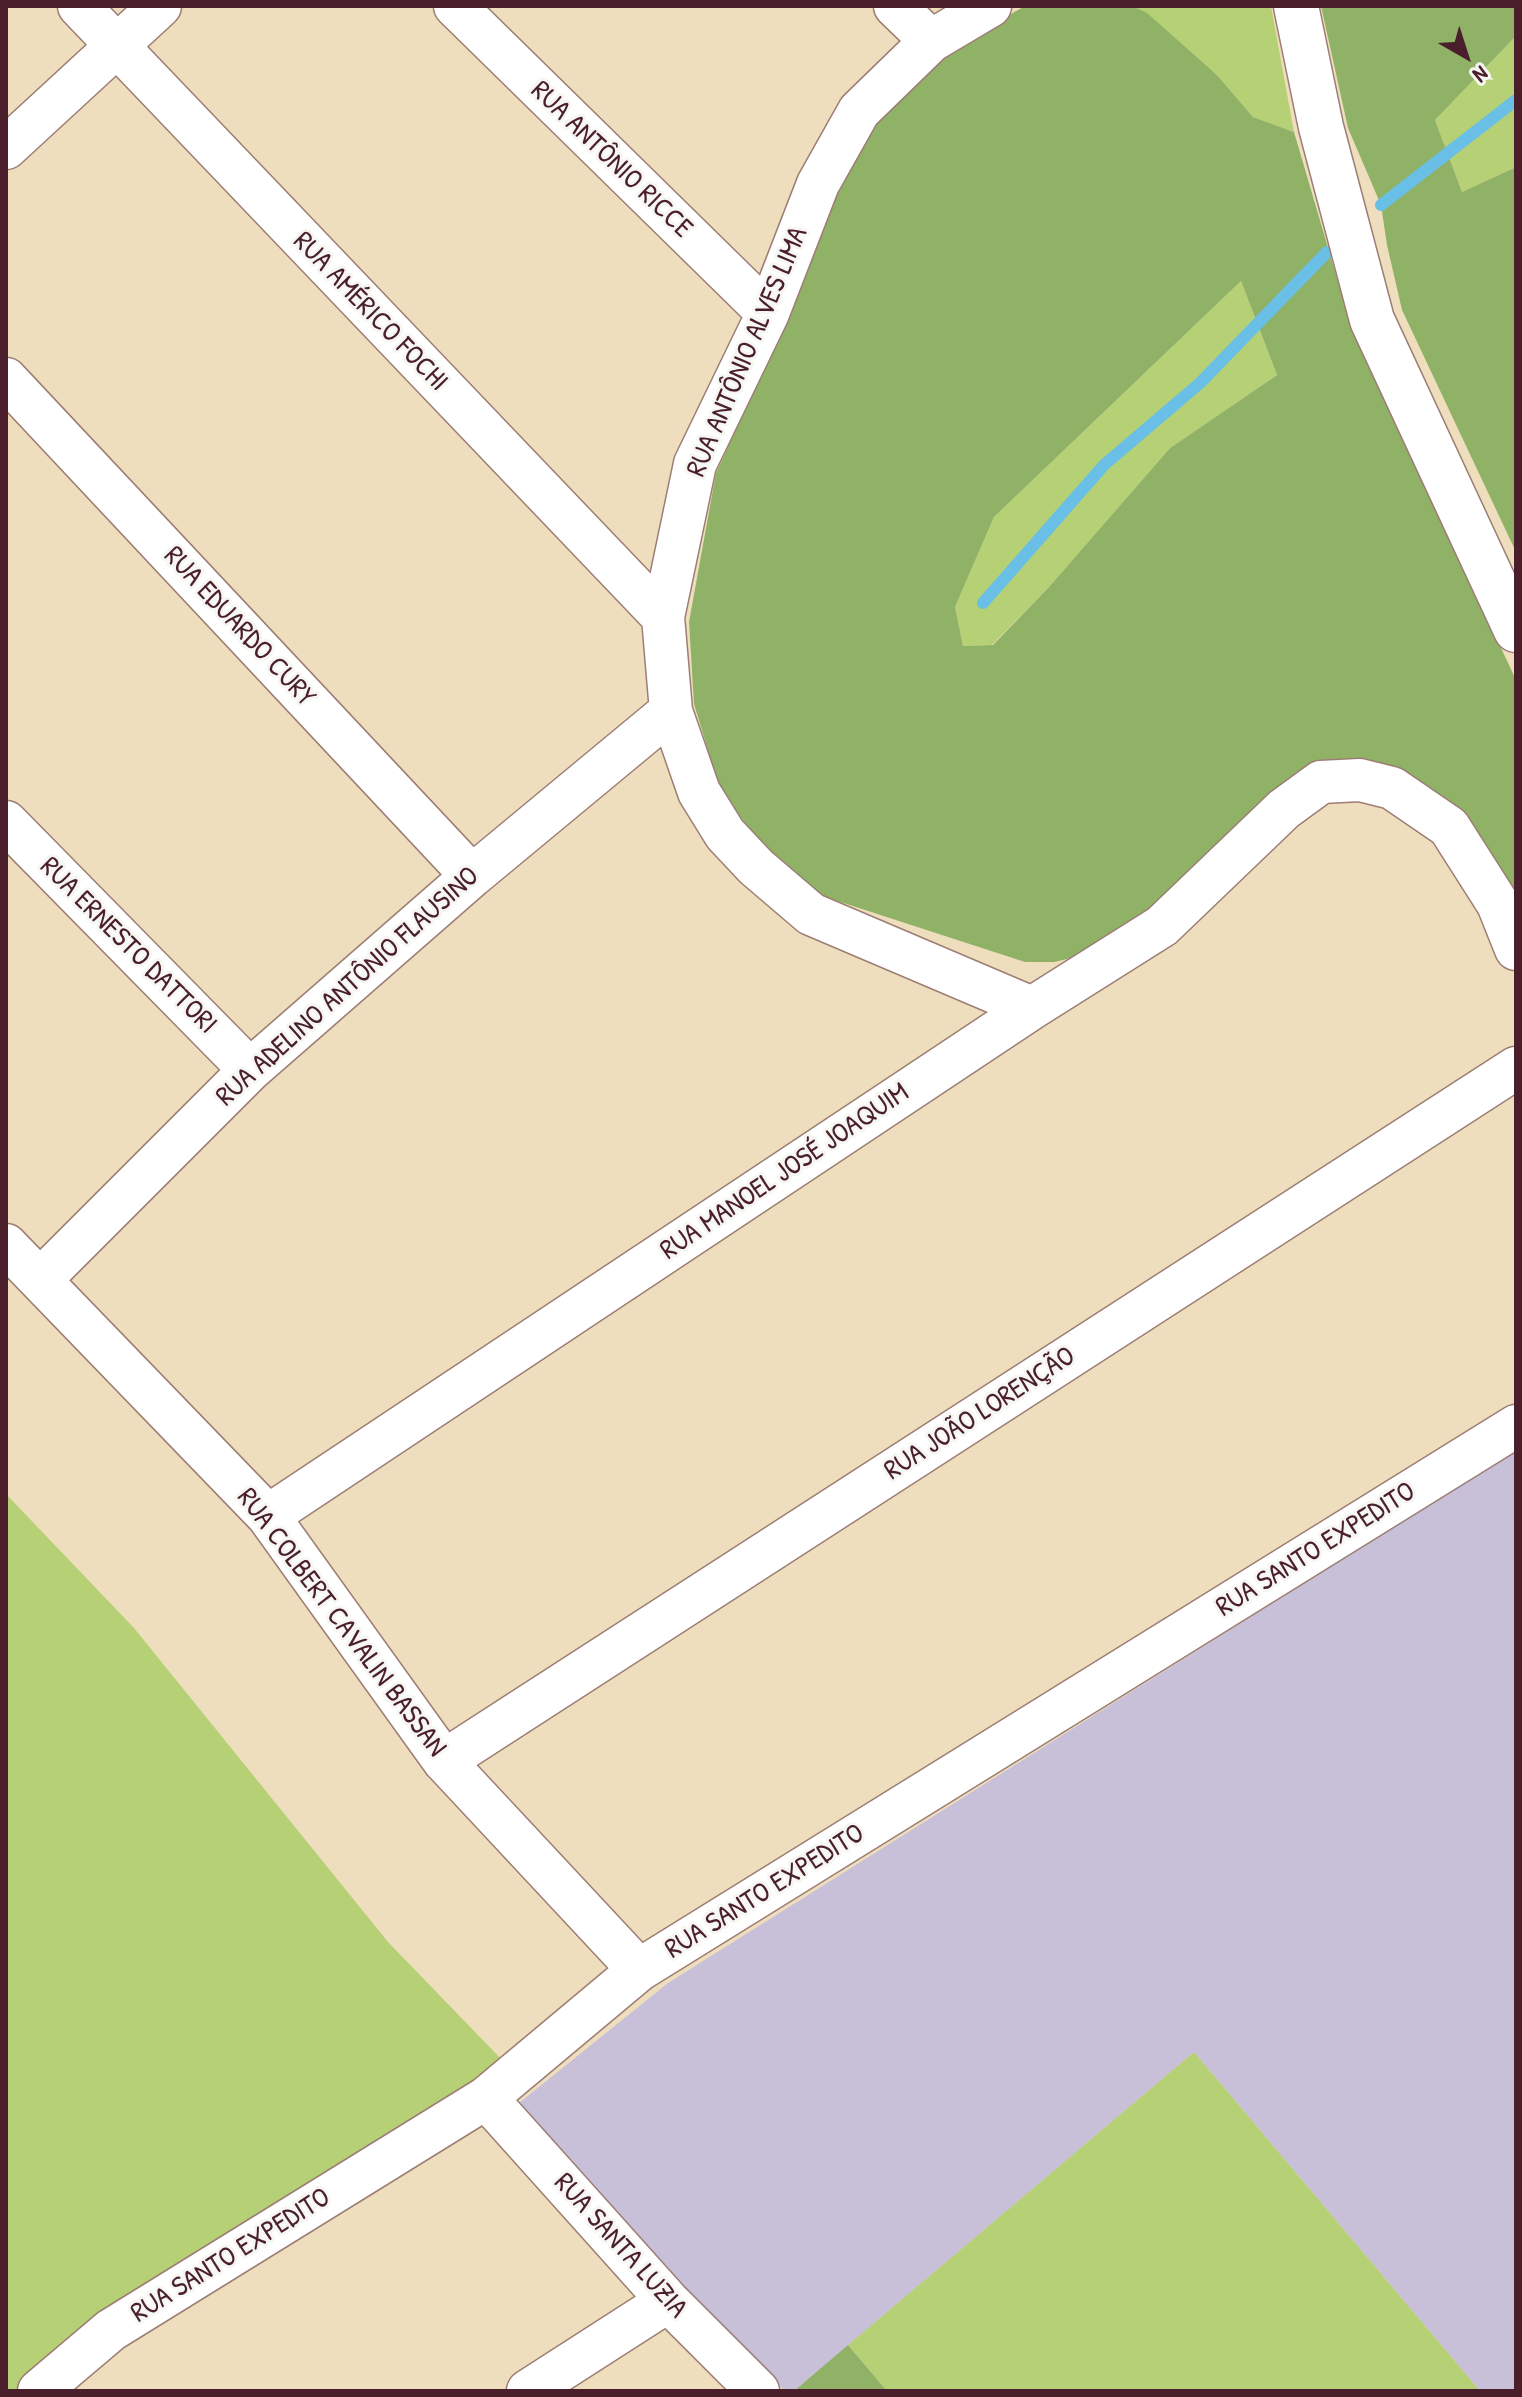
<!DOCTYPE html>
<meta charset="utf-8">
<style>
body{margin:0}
#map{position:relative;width:1522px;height:2397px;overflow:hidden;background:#efdebd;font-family:"Patrick Hand",sans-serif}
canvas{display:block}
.frame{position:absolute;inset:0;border:8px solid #4a1f2b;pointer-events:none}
.north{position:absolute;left:1426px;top:16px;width:80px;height:80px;-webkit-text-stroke:6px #f6f6f2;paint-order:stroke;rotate:141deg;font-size:22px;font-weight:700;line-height:32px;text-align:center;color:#4a1f2b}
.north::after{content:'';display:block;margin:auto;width:28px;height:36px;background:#4a1f2b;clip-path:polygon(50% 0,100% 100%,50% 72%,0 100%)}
</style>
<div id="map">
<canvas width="1522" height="2397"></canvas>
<div class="frame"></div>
<div class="north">N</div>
</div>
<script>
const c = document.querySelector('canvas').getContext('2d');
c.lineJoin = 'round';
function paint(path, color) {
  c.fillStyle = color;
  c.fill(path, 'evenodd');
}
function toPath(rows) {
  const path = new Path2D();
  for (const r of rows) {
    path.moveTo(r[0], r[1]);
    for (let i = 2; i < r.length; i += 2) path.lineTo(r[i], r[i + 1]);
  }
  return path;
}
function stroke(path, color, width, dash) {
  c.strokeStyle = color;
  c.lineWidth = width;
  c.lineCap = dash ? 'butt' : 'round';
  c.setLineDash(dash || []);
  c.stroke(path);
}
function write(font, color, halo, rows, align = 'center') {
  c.font = font + ' "Patrick Hand",sans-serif';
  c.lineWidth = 6;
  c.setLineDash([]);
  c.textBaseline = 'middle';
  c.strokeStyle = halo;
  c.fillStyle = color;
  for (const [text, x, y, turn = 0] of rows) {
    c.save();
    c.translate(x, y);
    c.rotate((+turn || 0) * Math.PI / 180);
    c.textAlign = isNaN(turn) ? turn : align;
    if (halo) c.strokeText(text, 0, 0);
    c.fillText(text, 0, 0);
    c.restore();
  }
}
paint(toPath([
 [1516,1450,1516,2391,1480,2391,1194,2052,794,2391,785,2391,523,2125,519,2103,668,1983]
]), '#c8c0d8');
paint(toPath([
 [1132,6,1271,6,1294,132,1253,117,1217,75,1147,14],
 [1516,36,1516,167,1462,192,1435,120],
 [1241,281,1277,375,1170,448,1049,587,992,645,963,646,955,607,994,517],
 [6,1494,134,1628,388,1942,505,2063,20,2391,6,2391],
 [1194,2052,1480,2391,887,2391,848,2345]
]), '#b6d076');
paint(toPath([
 [1025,6,1132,6,1147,13,1217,75,1253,117,1294,132,1351,326,1516,680,1516,895,1458,818,1352,765,1151,911,1085,955,1054,962,1025,962,822,896,768,856,719,786,694,704,689,622,716,473,786,320,834,191,872,127,944,52],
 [1241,281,1277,375,1170,448,1049,587,993,645,963,646,955,607,994,517],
 [1321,6,1516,6,1516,36,1435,120,1462,192,1516,167,1516,552,1402,310,1387,245,1381,205,1348,128],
 [848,2345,887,2391,794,2391]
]), '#90b267');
stroke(toPath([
 [1381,205,1516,100],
 [983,603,1104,465,1200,383,1327,252]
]), '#69bfe6', 12);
const minor = toPath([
 [79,6,663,617],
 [455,6,768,313],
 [895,6,931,41],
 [990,6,931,41,859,111,818,184,768,313,695,464,663,617,671,711,699,792,725,834,756,867,811,914,1032,1008],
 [6,148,160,6],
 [6,379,472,876],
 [6,822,250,1070],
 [6,1245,268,1516,444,1761,639,1970],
 [40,1280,250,1070,472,876,671,711],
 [268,1516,1032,1008,1162,926,1284,809,1321,782,1360,780,1392,788,1449,827,1498,904,1516,949],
 [444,1761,1516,1068],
 [486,2098,668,2301,758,2391],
 [39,2391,111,2330,486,2098,639,1970,1516,1426],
 [528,2391,668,2301]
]);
const major = toPath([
 [1296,6,1321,127,1372,320,1516,630]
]);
stroke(minor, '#9c7e74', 45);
stroke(major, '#9c7e74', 47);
stroke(minor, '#fff', 42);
stroke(major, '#fff', 44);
write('28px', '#4a1f2b', '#f6f6f2', [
 ["RUA ANTÔNIO RICCE",611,160,44],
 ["RUA AMÉRICO FOCHI",370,312,46],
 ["RUA ANTÔNIO ALVES LIMA",748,352,-67],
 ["RUA EDUARDO CURY",239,627,47],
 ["RUA ERNESTO DATTORI",128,946,45],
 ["RUA ADELINO ANTÔNIO FLAUSINO",348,987,-42],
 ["RUA MANOEL JOSÉ JOAQUIM",785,1172,-34],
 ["RUA JOÃO LORENÇÃO",980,1414,-33],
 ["RUA SANTO EXPEDITO",1316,1550,-32],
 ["RUA COLBERT CAVALIN BASSAN",341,1623,53],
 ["RUA SANTO EXPEDITO",765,1892,-32],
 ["RUA SANTA LUZIA",620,2246,48],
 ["RUA SANTO EXPEDITO",231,2256,-32]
]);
</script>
